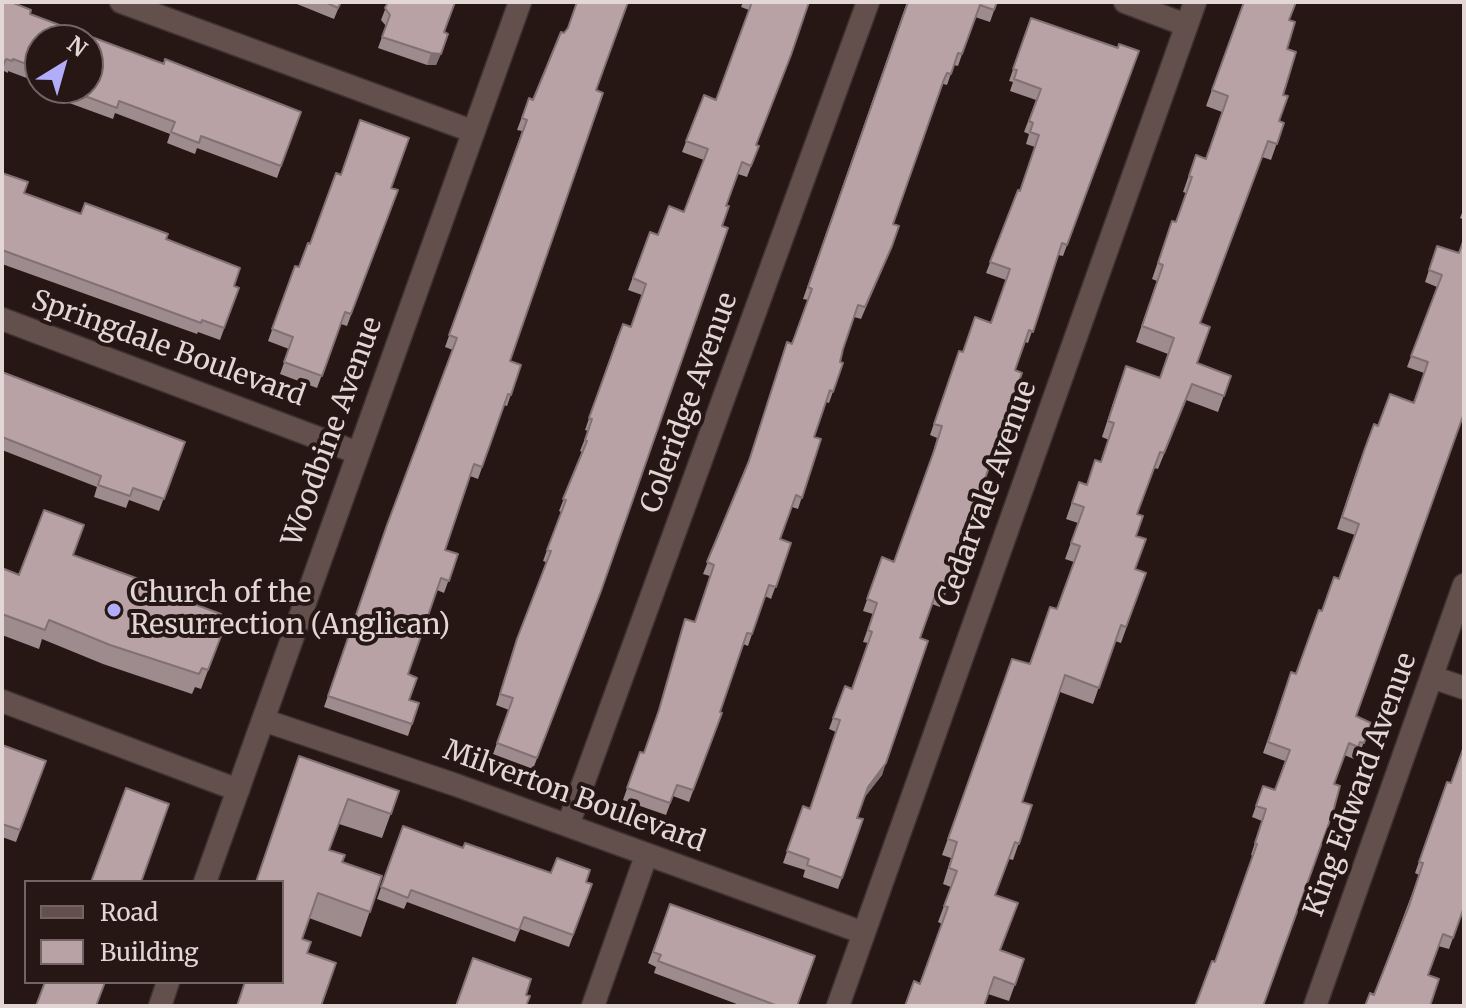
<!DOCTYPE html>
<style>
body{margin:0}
#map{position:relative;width:1466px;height:1008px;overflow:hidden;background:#261715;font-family:Merriweather,serif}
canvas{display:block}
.frame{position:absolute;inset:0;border:4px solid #e2d7d5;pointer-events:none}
.legend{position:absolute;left:24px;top:880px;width:260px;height:104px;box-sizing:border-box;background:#261715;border:2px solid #716462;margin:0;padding:10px 14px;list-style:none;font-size:24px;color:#e2d7d5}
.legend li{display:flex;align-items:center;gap:16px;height:40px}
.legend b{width:40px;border:2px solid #716462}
.north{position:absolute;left:24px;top:24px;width:80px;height:80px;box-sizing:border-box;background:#261715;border:2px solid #716462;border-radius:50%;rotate:37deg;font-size:22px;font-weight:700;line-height:32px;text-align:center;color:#e2d7d5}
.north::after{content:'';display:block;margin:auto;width:28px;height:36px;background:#b2adf9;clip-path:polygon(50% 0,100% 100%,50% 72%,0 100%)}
</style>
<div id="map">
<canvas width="1466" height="1008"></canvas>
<div class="frame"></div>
<ul class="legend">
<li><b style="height:10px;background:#63504d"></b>Road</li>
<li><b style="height:22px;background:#b8a2a5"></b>Building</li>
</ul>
<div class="north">N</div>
</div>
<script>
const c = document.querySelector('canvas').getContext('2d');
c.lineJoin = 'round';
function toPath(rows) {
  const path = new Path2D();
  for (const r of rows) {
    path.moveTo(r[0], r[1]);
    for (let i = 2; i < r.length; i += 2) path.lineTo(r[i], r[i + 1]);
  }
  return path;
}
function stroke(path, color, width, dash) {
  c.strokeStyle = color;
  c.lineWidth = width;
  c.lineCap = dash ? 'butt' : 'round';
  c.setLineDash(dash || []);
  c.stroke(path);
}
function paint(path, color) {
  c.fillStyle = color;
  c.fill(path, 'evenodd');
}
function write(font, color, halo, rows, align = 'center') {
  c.font = font + ' Merriweather,serif';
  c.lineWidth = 8;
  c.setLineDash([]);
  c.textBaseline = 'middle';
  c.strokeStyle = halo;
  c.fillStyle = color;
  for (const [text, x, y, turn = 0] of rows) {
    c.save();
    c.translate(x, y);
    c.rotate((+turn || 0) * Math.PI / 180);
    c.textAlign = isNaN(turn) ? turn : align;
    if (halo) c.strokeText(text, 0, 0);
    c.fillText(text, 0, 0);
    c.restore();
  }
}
const minor = toPath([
 [121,2,472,131],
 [1125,2,1186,25],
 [2,319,358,453],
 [1432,677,1464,688],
 [2,701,238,790],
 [263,720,456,785,864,933],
 [568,825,868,2],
 [593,1006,646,856],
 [838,1006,1195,2],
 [1315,1006,1464,585]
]);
const secondary = toPath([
 [205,882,520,2],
 [160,1006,168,982]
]);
stroke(minor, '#3d3231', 25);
stroke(secondary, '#3d3231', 25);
stroke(minor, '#63504d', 22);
stroke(secondary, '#63504d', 22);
paint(toPath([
 [2,2,30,14,164,64,301,112,277,178,197,148,195,154,167,143,170,134,115,113,113,119,61,100,65,92,54,88,88,88,40,40,40,83,8,71,8,73,2,70],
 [292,2,341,2,334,19],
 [388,2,448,34,436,65,427,65,378,48,386,26,381,20],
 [743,2,809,2,756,145,759,146,747,177,738,174,726,206,601,591,533,769,493,754,509,710,496,705,513,651,546,562,543,561,561,512,559,511,582,452,580,451,588,431,585,430,618,335,631,327,642,295,628,290,650,232,658,235,684,212,704,160,682,152,704,95,716,100,749,10,741,7],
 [907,2,997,2,990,22,975,17,958,66,954,65,947,85,943,84,893,224,887,258,861,319,854,317,843,349,840,362,843,363,829,403,826,402,814,437,821,439,798,509,792,507,780,539,783,566,771,599,765,596,748,646,743,644,720,712,722,713,689,802,673,796,666,815,623,800,640,752,644,753,655,722,685,619,695,622,710,576,703,574,746,467,808,300,803,299],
 [1244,2,1289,20,1279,121,1284,123,1271,160,1262,157,1200,323,1197,363,1231,376,1218,412,1186,400,1158,469,1154,468,1137,514,1135,569,1146,573,1121,643,1115,641,1093,704,1060,692,1022,802,1032,805,1013,860,1009,859,995,895,1000,950,1024,959,1009,1001,988,994,920,984,942,924,938,922,951,887,943,884,951,858,942,855,1012,659,1029,664,1057,609,1074,562,1065,559,1078,523,1066,519,1079,482,1086,485,1101,462,1109,440,1102,437,1120,382,1160,378,1168,354,1136,342,1157,281,1152,279,1172,221,1176,222,1186,193,1183,192,1196,155,1206,159,1222,112,1206,106],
 [1031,18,1118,48,1139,51,1063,256,1058,255,1028,343,1025,342,1015,370,1022,373,940,607,932,604,920,638,882,775,864,798,857,818,863,819,838,889,803,877,805,870,783,863,803,806,810,809,836,732,829,729,845,686,852,689,868,643,863,642,873,614,863,611,882,557,894,562,930,463,937,438,930,435,959,351,962,352,991,323,1006,280,986,273,1018,190,1020,191,1035,147,1026,144,1029,134,1024,132,1036,100,1010,91,1013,82,1009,81],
 [596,90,510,361,521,365,507,406,504,405,478,479,470,476,445,550,458,554,444,593,437,590,408,674,409,700,419,703,408,736,324,707,383,537,453,350,445,347,522,131,517,130,529,98,533,100],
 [2,173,24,193,81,214,166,239,234,286,239,288,220,340,198,332,197,334,2,264],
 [391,188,393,202,347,326,341,324,317,388,280,374,289,349,268,341,295,266,299,267,310,244],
 [1464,208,1464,220,1460,218],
 [1437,246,1459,253,1356,716,1371,723,1359,755,1356,754,1354,759,1344,755,1334,784,1263,1006,1195,1006,1212,961,1215,962,1253,856,1251,855,1262,821,1252,817,1263,786,1275,790,1285,761,1263,753,1291,672,1296,674,1322,611,1339,579,1355,535,1337,529,1359,463,1378,426,1413,403,1424,373,1407,367,1437,287,1425,282],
 [2,372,185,442,159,511,129,500,126,508,94,497,97,487,2,450],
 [73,555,164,593,226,623,201,689,195,687,192,694,103,664,42,639,39,649,2,635,2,568,19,575],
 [2,745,46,761,16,842,2,837],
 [299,756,399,791,382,838,339,824,329,850,342,862,382,876,361,937,309,918,302,939,307,953,282,982],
 [1447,782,1453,938,1449,949,1438,946,1374,995,1419,875,1415,873],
 [403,826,463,848,592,884,569,947,520,929,515,942,407,902,404,909,377,899],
 [670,904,797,1006,742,1006,654,973,656,967,648,963]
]), '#9e8b8e');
paint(toPath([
 [431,53,441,54,436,65,427,65],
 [886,763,882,775,864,798,868,787]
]), '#817174');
const building = toPath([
 [2,2,11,2,31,10,30,14,164,64,165,59,301,112,281,166,201,136,199,143,171,132,175,122,119,101,117,108,66,89,88,88,88,40,40,40,40,69,13,59,12,61,6,59,2,68,2,2],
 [325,2,341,2,338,8,325,2],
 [388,2,455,2,444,32,448,34,441,54,431,53,382,37,390,15,385,8,388,2],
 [577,2,628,2,596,90,603,93,510,361,521,365,511,395,508,394,482,467,474,464,445,550,458,554,449,581,441,578,408,674,417,678,409,700,419,703,412,724,328,696,387,525,457,338,449,335,527,120,522,118,529,98,533,100,561,32,564,33,568,28,577,2],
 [752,2,809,2,791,55,756,145,759,146,751,166,742,162,726,206,729,206,722,226,728,228,601,591,537,758,497,743,513,698,500,694,517,639,551,551,547,550,566,500,563,499,587,441,585,440,592,419,589,418,623,324,631,327,646,284,633,278,650,232,658,235,669,206,684,212,708,149,686,141,704,95,716,100,752,2],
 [908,2,997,2,994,10,980,5,962,54,958,53,951,74,947,73,943,82,893,224,899,226,892,246,865,307,858,305,843,349,840,362,843,363,833,392,830,390,814,437,821,439,802,498,796,495,780,539,791,543,776,587,769,585,752,634,747,633,720,712,722,713,693,790,677,785,670,803,627,788,640,752,644,753,659,710,685,619,695,622,714,565,707,562,749,461,787,342,792,344,812,289,808,287,908,2],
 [1244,2,1296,2,1289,20,1295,22,1287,49,1296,52,1283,95,1288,96,1279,121,1284,123,1277,144,1268,141,1200,323,1210,327,1197,363,1231,376,1224,396,1192,384,1164,453,1160,452,1137,514,1143,516,1136,536,1146,539,1135,569,1146,573,1126,627,1121,625,1099,688,1065,675,1022,802,1032,805,1019,844,1015,842,995,895,1018,903,1000,950,1024,959,1015,985,994,977,984,1006,905,1006,914,981,920,984,948,907,944,906,957,871,949,868,957,842,948,839,1012,659,1030,664,1050,607,1057,609,1080,546,1071,543,1084,507,1072,503,1079,482,1087,485,1095,460,1101,462,1114,423,1108,421,1126,366,1160,378,1174,338,1142,326,1163,265,1158,263,1172,221,1176,222,1192,177,1189,176,1196,155,1206,159,1228,96,1212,90,1244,2],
 [1031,18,1118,48,1119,44,1139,51,1067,245,1062,243,1033,332,1029,330,1015,370,1022,373,944,596,936,593,920,638,928,641,886,763,868,787,857,818,863,819,842,878,807,865,809,859,787,851,803,806,810,809,840,720,833,718,845,686,852,689,872,632,868,630,877,603,867,599,882,557,894,562,934,451,942,426,934,424,959,351,963,352,975,317,991,323,1010,269,990,262,1018,190,1020,191,1039,135,1030,132,1033,123,1029,121,1041,89,1014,79,1017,70,1013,69,1031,18],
 [360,120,409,138,391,188,398,190,351,314,345,312,322,376,284,362,293,337,272,329,295,266,299,267,308,243,310,244,336,173,341,175,360,120],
 [2,173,28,182,24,193,81,214,85,203,168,234,166,239,240,268,234,286,239,288,224,328,202,320,201,323,2,250,2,173],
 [1464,239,1464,391,1463,395,1464,396,1464,413,1356,716,1371,723,1364,743,1360,742,1358,747,1349,743,1334,784,1340,786,1333,812,1263,1006,1199,1006,1196,1004,1212,961,1215,962,1257,844,1255,843,1266,809,1256,806,1263,786,1275,790,1290,750,1268,742,1291,672,1296,674,1319,610,1322,611,1334,577,1339,579,1359,524,1342,517,1364,451,1374,424,1378,426,1390,394,1414,403,1428,362,1411,356,1442,275,1429,270,1437,246,1459,253,1464,239],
 [2,372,185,442,164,499,133,488,130,496,98,485,101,476,2,437,2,372],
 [44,510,84,525,73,555,166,589,164,593,221,614,219,621,226,623,208,670,202,668,199,674,110,645,49,620,45,630,2,614,2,568,19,575,44,510],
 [2,745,46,761,20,830,2,824,2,745],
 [1464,746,1464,907,1453,938,1443,934,1428,975,1439,979,1430,1006,1365,1006,1370,993,1374,995,1409,906,1423,863,1419,862,1447,782,1451,783,1464,746],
 [299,756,399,791,391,814,348,799,329,850,345,855,342,862,382,876,370,912,318,893,302,939,311,942,307,953,336,963,321,1006,237,1006,245,982,282,982,282,882,256,882,299,756],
 [126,788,169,804,141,882,91,882,126,788],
 [403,826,463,848,465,843,551,873,557,858,590,870,586,882,592,884,573,935,524,917,519,930,411,890,408,898,381,887,403,826],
 [670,904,815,956,797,1006,778,1006,658,961,661,955,653,952,670,904],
 [473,958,531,979,526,995,530,996,526,1006,456,1006,473,958],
 [45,982,105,982,96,1006,36,1006,45,982]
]);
paint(building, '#b8a2a5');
stroke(building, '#817174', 2);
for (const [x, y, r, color] of [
 [114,610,8,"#b2adf9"]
]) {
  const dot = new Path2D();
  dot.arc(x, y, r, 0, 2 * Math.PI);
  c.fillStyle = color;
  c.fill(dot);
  stroke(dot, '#261715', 3);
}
write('28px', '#e2d7d5', '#261715', [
 ["Springdale Boulevard",168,349,20],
 ["Coleridge Avenue",690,403,-70],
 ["Woodbine Avenue",333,432,-70],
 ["Cedarvale Avenue",988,494,-70],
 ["King Edward Avenue",1361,785,-70],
 ["Milverton Boulevard",574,797,20]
]);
write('28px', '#e2d7d5', '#261715', [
 ["Church of the",130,594],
 ["Resurrection (Anglican)",130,626]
], 'left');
</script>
